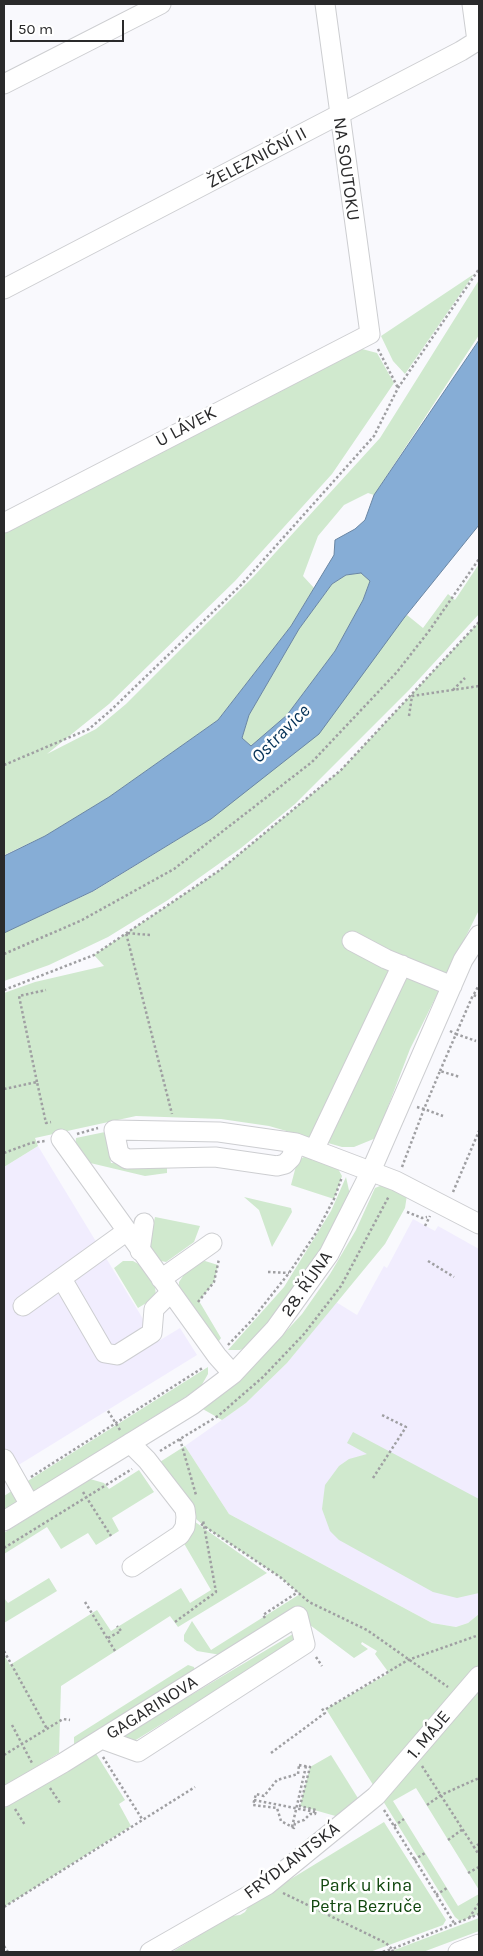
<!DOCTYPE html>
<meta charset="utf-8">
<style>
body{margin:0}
#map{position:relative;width:483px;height:1956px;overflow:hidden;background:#f9f9fd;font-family:Karla,sans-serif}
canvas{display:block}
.frame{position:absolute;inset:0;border:5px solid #2a2a2b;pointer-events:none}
.scale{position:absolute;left:10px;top:20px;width:114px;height:22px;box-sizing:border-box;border:2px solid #2a2a2b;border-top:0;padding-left:6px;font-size:15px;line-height:18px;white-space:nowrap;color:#2a2a2b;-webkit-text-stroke:4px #fff;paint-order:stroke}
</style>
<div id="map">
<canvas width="483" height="1956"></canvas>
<div class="frame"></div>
<div class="scale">50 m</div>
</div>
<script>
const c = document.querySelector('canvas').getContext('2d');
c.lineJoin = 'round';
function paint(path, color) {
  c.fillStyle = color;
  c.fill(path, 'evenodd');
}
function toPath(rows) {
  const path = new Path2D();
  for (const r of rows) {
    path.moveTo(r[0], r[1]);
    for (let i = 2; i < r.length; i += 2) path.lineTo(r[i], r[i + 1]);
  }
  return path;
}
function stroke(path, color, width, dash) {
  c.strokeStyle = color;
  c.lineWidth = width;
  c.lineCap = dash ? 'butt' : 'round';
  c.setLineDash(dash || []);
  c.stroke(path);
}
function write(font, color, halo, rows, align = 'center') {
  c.font = font + ' Karla,sans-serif';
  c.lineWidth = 5;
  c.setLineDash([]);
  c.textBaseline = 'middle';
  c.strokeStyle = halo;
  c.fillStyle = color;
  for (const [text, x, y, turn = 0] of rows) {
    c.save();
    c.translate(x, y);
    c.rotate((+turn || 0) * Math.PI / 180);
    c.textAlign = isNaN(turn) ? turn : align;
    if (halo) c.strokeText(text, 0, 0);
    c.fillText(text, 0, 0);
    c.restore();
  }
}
paint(toPath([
 [38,1146,157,1342,180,1328,197,1355,4,1474,4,1167],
 [413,1219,435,1231,438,1226,479,1249,479,1614,468,1623,456,1627,432,1623,229,1514,185,1446,246,1403,287,1363,336,1302,357,1315,384,1266,387,1268]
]), '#f1edfe');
paint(toPath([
 [474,274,405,374,393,361,381,336],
 [479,280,479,335,374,495,368,493,344,505,318,536,303,576,314,588,291,626,218,720,109,797,45,836,4,855,4,527,362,349,377,353,394,383,332,474,235,581,109,704,47,754,96,729,126,704,254,576,380,438],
 [479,564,479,614,409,690,295,804,241,848,168,900,108,937,49,965,4,981,4,933,94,891,211,819,407,615,423,628,448,594,455,600],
 [361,573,370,581,363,600,335,651,287,715,251,746,242,738,249,715,299,629,332,584,346,575],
 [477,624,479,625,479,910,410,1049,376,1138,354,1147,342,1147,269,1126,221,1119,136,1116,35,1138,38,1146,4,1167,4,993,35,982,104,966,94,955,220,870,341,770],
 [105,1132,111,1163,167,1165,167,1173,145,1176,86,1162,75,1150,76,1138],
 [305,1156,337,1167,342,1176,334,1199,291,1185,297,1162],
 [346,1177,350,1195,311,1272,251,1345,240,1350,228,1350,284,1287,331,1211],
 [390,1182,407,1195,405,1208,385,1244,287,1363,246,1403,222,1420,201,1408,256,1364,302,1314,330,1274,356,1230,375,1188],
 [244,1197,291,1208,292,1212,272,1247,259,1210],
 [155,1217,200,1226,194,1242,166,1262,156,1260,148,1247],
 [123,1261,133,1261,142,1266,155,1285,156,1297,138,1308,114,1268],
 [205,1261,218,1265,214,1282,199,1301,221,1338,217,1344,179,1294,179,1282,185,1273,199,1262],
 [208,1367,208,1374,200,1388,4,1510,4,1496],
 [353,1432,479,1499,479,1593,457,1598,433,1592,339,1540,330,1531,322,1509,325,1485,339,1466,349,1459,367,1454,347,1443],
 [185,1446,229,1514,432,1623,456,1627,468,1623,479,1614,479,1890,416,1788,393,1801,458,1906,479,1894,479,1914,460,1921,455,1917,326,1709,389,1673,375,1654,377,1651,362,1642,361,1644,368,1649,354,1658,298,1616,221,1655,197,1651,184,1641,184,1635,192,1621,211,1650,300,1594,280,1577,205,1527,185,1509,152,1467],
 [139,1470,154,1492,112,1518,119,1531,96,1545,88,1533,61,1549,47,1527,4,1554,4,1533,90,1479,104,1483,109,1489],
 [191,1519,267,1573,178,1627,170,1616,61,1686,59,1753,4,1787,4,1655,10,1665,97,1610,111,1631,181,1588,190,1603,211,1590,182,1540],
 [49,1578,57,1591,4,1623,4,1598,8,1603],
 [298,1631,297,1640,131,1743,116,1740],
 [188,1665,194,1667,195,1672,79,1745,74,1744,74,1737],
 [95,1752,125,1800,119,1804,131,1826,4,1907,4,1808],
 [331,1755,361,1803,339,1817,300,1806,310,1767],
 [384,1822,446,1920,443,1925,370,1952,172,1952,231,1916,240,1915,245,1912,250,1904],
 [479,1918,479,1931,423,1952,389,1952]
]), '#d0e9ce');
const water = toPath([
 [479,340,479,525,404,618,319,734,211,819,93,891,4,933,4,856,45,836,109,797,218,720,291,626,334,555,335,540,355,529,365,520,374,495,479,340],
 [361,573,370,581,363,600,335,651,287,715,251,746,242,738,249,715,299,629,332,584,346,575,361,573]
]);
paint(water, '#86add6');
stroke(water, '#6a86a3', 1);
const minor = toPath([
 [4,84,161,4],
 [4,289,461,51,477,41,472,4],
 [4,523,370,334,325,4],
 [352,941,386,959,452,986],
 [61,1139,217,1356,233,1374],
 [296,1143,291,1158,285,1164,277,1166,215,1157,127,1159,119,1154,114,1130,219,1132,296,1143,396,1181,479,1224],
 [314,1150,402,965],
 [140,1251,144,1223],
 [62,1279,105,1353,117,1355,152,1333,154,1309,171,1292],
 [161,1279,212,1243],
 [23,1306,127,1231],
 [130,1443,147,1460,185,1509,186,1517,185,1527,180,1535,132,1567],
 [4,1459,30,1505],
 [4,1521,192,1405,233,1374,275,1329,329,1254,371,1171,463,960,479,935],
 [4,1797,63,1763,298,1616,305,1644,138,1752,102,1739],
 [150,1952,267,1885,376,1796,479,1676],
 [458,1952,479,1944]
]);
stroke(minor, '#cdced1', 21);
stroke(toPath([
 [378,349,398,388],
 [453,690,465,678],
 [409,716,412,696,479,686],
 [4,765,89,729,110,711,241,585,374,436,398,388,479,269],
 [150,935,126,933,172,1114],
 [4,954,82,920,174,869,312,762,397,672,429,631,479,559],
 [4,990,94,955,220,870,341,770,479,622],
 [474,994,479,985],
 [450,1031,456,1034,473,995,479,997],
 [440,1071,456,1034,476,1041],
 [37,1082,19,996,46,990],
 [4,1089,37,1082,46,1123,51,1122],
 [417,1107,424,1109,440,1071,460,1077],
 [77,1134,98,1128],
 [4,1153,31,1143,45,1141],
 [402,1167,424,1109,443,1116],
 [453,1192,479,1131],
 [407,1212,422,1218,427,1217],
 [425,1226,430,1216],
 [428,1261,454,1277],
 [268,1272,289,1273],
 [198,1302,214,1282,219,1259],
 [228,1345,251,1321,289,1273,316,1233,334,1199,342,1177],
 [108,1411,120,1430],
 [180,1439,196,1495],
 [160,1451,218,1416,263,1377,304,1334,341,1286,389,1196],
 [31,1477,204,1367],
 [373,1478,406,1427,380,1414],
 [83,1492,111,1536],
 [201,1524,280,1577,309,1602,367,1630,448,1687],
 [4,1548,132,1469],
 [85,1602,115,1651],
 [265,1618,263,1615,298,1592],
 [175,1622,216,1592,203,1520],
 [108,1638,121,1631,117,1626],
 [4,1651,47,1729],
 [316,1657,322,1666],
 [326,1709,408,1660,479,1635],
 [12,1725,32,1763],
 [271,1753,325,1713,321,1707],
 [4,1755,63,1719,70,1720],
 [103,1757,142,1819],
 [299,1765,310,1767,300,1806,316,1810,315,1814,310,1814,304,1820,295,1823,294,1828,281,1821,277,1808,253,1805,256,1794,264,1796,277,1780,298,1774,299,1765],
 [422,1766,474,1847],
 [50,1788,60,1803],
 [254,1800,315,1812],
 [427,1805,441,1795,479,1778],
 [15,1809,25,1825],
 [384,1810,454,1923],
 [394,1826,404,1819],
 [292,1827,306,1766],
 [448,1840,463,1829],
 [479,1844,474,1847,479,1855],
 [414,1860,425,1853],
 [468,1873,479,1867],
 [283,1893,386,1943,392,1949,382,1952],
 [436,1895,447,1888],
 [4,1907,195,1787],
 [469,1918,479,1903],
 [4,1946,8,1952],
 [393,1952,392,1949,479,1914]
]), '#9f9fa2', 2.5, [2.5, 2.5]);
stroke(minor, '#fff', 19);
write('18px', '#2a2a2b', '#fff', [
 ["ŽELEZNIČNÍ II",257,158,-28],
 ["NA SOUTOKU",346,169,82],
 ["U LÁVEK",186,427,-28],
 ["28. ŘÍJNA",307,1284,-55],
 ["GAGARINOVA",152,1708,-32],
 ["1. MÁJE",429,1735,-50],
 ["FRÝDLANTSKÁ",292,1861,-37]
]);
write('18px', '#11470e', '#fff', [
 ["Park u kina",366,1886],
 ["Petra Bezruče",366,1907]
]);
write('italic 19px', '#043157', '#fff', [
 ["Ostravice",281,734,-45]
]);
</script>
